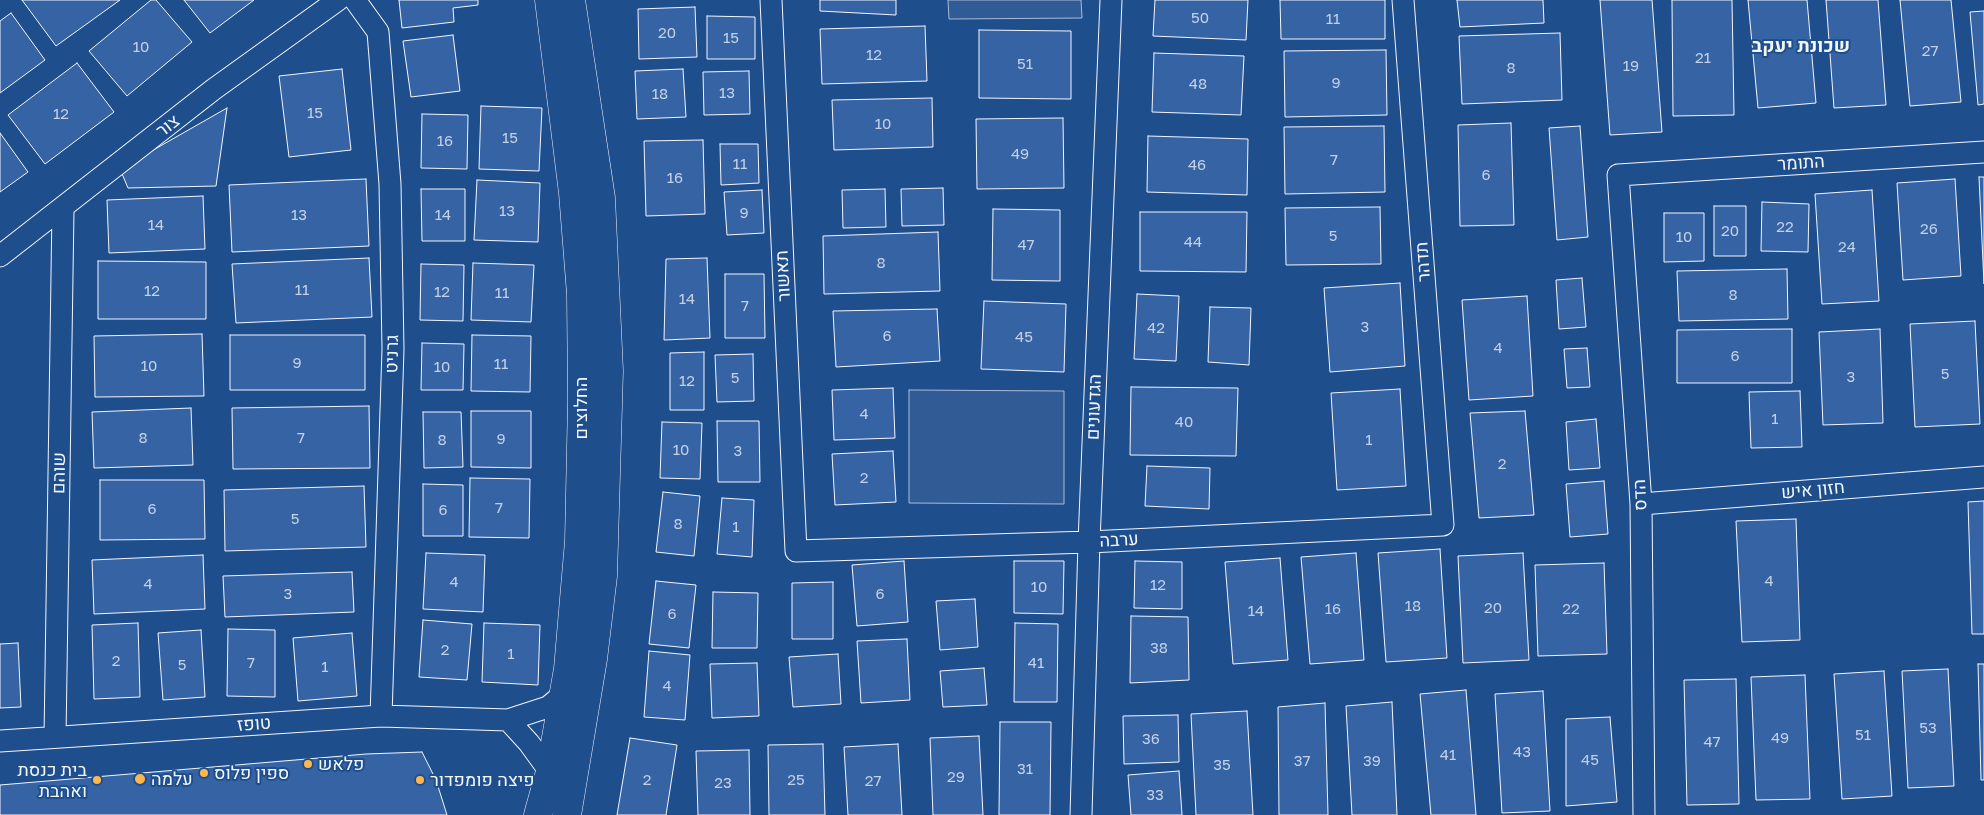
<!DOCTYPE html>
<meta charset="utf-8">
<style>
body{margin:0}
canvas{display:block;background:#1f4e8c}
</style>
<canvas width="1984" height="815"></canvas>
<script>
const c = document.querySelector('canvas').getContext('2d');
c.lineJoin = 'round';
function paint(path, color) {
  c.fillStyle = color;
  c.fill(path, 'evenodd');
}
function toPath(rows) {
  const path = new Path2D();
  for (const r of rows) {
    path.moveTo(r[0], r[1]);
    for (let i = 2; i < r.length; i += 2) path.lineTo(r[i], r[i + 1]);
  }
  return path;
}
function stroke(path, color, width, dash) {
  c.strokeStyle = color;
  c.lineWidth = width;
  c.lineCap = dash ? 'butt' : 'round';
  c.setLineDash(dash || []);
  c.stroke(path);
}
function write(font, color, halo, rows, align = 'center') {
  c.font = font + ' "Golos Text",Heebo,sans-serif';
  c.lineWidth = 4;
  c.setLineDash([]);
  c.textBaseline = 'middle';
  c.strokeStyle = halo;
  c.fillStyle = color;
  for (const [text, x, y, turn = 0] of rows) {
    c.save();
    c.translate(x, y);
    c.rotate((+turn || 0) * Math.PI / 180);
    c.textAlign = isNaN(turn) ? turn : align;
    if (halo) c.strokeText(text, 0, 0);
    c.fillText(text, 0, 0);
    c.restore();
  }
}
const green = toPath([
 [948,0,1081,0,1082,18,949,19,948,0],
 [909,390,1064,391,1064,504,909,503,909,390]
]);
paint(green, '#305b95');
stroke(green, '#a8bbd7', 1);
const building = toPath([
 [22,0,120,0,56,46,22,0],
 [151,0,156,0,192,42,127,96,89,51,151,0],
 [184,0,254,0,210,33,184,0],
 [399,0,478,0,478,5,453,8,454,22,402,28,399,0],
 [820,0,896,0,896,15,820,11,820,0],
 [1155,0,1248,0,1246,40,1153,36,1155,0],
 [1280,0,1385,0,1385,39,1281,39,1280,0],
 [1457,0,1543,0,1544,23,1460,27,1457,0],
 [1600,0,1652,0,1662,132,1610,135,1600,0],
 [1672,0,1732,0,1734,115,1673,116,1672,0],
 [1748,0,1807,0,1816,103,1758,108,1748,0],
 [1826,0,1878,0,1886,105,1834,108,1826,0],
 [1900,0,1951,0,1961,102,1910,106,1900,0],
 [695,7,697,57,639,59,638,9,695,7],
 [1984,11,1984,104,1978,105,1970,12,1984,11],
 [11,13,45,60,0,93,0,21,11,13],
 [707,16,755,17,755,59,707,59,707,16],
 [925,26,927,81,822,84,820,29,925,26],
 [979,30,1071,31,1071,99,979,98,979,30],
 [1560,33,1562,100,1462,104,1459,36,1560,33],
 [453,35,460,91,411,97,403,41,453,35],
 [1386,50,1387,115,1285,117,1284,51,1386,50],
 [1154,53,1244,56,1241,115,1152,112,1154,53],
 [77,63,114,112,45,164,8,115,77,63],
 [342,69,351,150,289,157,279,76,342,69],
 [683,69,686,117,637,119,635,71,683,69],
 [749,71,750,114,704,115,703,72,749,71],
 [932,98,933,147,834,150,832,100,932,98],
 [481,106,542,108,539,171,479,169,481,106],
 [227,108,216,186,128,188,120,169,227,108],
 [422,114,468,115,467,169,421,168,422,114],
 [1063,118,1064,188,977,189,976,119,1063,118],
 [1511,123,1514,225,1460,226,1458,125,1511,123],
 [1384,126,1385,192,1285,194,1284,127,1384,126],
 [1580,126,1588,237,1557,240,1549,128,1580,126],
 [0,133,28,172,0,192,0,133],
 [1148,136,1248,139,1247,195,1147,192,1148,136],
 [703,140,705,214,646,216,644,141,703,140],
 [720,144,758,144,759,183,721,185,720,144],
 [1979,177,1984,177,1984,284,1979,177],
 [366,179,369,246,232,252,229,185,366,179],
 [1955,179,1961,276,1903,280,1897,183,1955,179],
 [477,180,540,183,538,242,474,240,477,180],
 [943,188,944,225,902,226,901,189,943,188],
 [421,189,465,189,465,241,422,241,421,189],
 [885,189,886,227,843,228,842,190,885,189],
 [762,190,764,233,727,235,724,192,762,190],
 [1872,190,1879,301,1822,304,1815,194,1872,190],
 [203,196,205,249,109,253,107,200,203,196],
 [1762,202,1809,204,1808,252,1761,251,1762,202],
 [1714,206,1746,206,1746,256,1714,256,1714,206],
 [1380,207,1381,264,1286,265,1285,208,1380,207],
 [993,209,1060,210,1060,281,992,280,993,209],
 [1140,212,1247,212,1246,272,1140,271,1140,212],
 [1664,213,1704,213,1704,261,1664,262,1664,213],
 [938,232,940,291,824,294,823,236,938,232],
 [369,258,372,317,236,323,232,264,369,258],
 [707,258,710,338,664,340,666,259,707,258],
 [98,261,206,262,206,319,98,319,98,261],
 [473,263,534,265,531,322,471,320,473,263],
 [421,264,464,265,463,321,420,320,421,264],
 [1787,269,1788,319,1679,321,1677,271,1787,269],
 [725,274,764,274,765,338,725,338,725,274],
 [1582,278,1586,327,1559,329,1556,280,1582,278],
 [1400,283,1405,366,1330,372,1324,288,1400,283],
 [1137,294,1179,296,1176,361,1134,359,1137,294],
 [1527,296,1533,396,1469,400,1462,300,1527,296],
 [984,301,1066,304,1064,372,981,369,984,301],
 [1210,307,1251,308,1249,365,1208,362,1210,307],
 [937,309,940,361,836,367,833,311,937,309],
 [1975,321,1980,424,1915,427,1910,324,1975,321],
 [1792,329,1792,383,1677,383,1677,330,1792,329],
 [1880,329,1883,423,1823,425,1819,332,1880,329],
 [202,334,204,396,95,397,94,336,202,334],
 [230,335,365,335,365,390,230,390,230,335],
 [472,335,531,336,530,392,471,391,472,335],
 [422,343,464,344,463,390,421,390,422,343],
 [1587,348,1590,387,1567,388,1564,349,1587,348],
 [704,352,704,410,670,410,670,353,704,352],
 [753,354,754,401,717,402,715,355,753,354],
 [1131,387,1238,388,1236,456,1130,455,1131,387],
 [893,388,895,438,834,440,832,390,893,388],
 [1400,389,1406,486,1337,490,1331,393,1400,389],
 [1800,391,1802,447,1751,448,1749,392,1800,391],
 [369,406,370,468,233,469,232,408,369,406],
 [191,408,193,465,94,468,92,412,191,408],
 [471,411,531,411,531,468,471,467,471,411],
 [1525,411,1534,515,1479,518,1470,413,1525,411],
 [423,412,461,412,463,467,424,468,423,412],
 [1596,419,1600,468,1569,470,1566,422,1596,419],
 [717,421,759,421,760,482,718,482,717,421],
 [662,422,702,423,700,479,660,478,662,422],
 [893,451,896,502,835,505,832,454,893,451],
 [1147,466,1210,468,1209,509,1145,506,1147,466],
 [470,478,530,479,529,538,469,537,470,478],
 [100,480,204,480,205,539,100,540,100,480],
 [1604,481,1608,534,1570,537,1566,484,1604,481],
 [423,484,463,485,463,536,423,536,423,484],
 [364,486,366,547,225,551,224,490,364,486],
 [663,492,700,496,694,556,656,552,663,492],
 [722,498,754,500,752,557,717,554,722,498],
 [1984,501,1984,634,1972,634,1968,502,1984,501],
 [1796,519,1800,640,1742,642,1736,521,1796,519],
 [1440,549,1447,658,1386,662,1378,553,1440,549],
 [426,553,485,555,483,612,423,609,426,553],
 [1356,553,1364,660,1310,664,1301,557,1356,553],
 [1523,553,1529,660,1463,663,1458,556,1523,553],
 [203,555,205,609,94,614,92,560,203,555],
 [1280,558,1288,660,1233,664,1225,562,1280,558],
 [904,561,908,622,857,626,852,565,904,561],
 [1014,561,1064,561,1063,614,1014,613,1014,561],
 [1135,561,1182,562,1182,609,1134,608,1135,561],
 [1604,563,1607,654,1538,656,1535,565,1604,563],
 [352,572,354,612,225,617,223,576,352,572],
 [656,581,696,585,689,648,649,644,656,581],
 [833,582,833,639,792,639,792,583,833,582],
 [713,592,758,593,757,648,712,648,713,592],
 [975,599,978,647,940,650,936,601,975,599],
 [1131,616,1188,617,1189,680,1130,683,1131,616],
 [423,620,472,624,467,680,419,677,423,620],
 [138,623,140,697,94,699,92,625,138,623],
 [484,623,540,625,538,685,482,682,484,623],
 [1015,623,1058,624,1057,702,1014,702,1015,623],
 [228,629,275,630,275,697,227,696,228,629],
 [201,630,205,697,163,700,158,633,201,630],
 [352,633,357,696,298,701,293,638,352,633],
 [907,639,910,700,861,703,857,641,907,639],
 [18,643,21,707,0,708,0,644,18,643],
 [649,651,690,655,685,720,644,717,649,651],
 [838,654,841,704,793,707,789,657,838,654],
 [757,663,759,716,712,718,710,664,757,663],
 [1978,664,1984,664,1984,780,1981,780,1978,664],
 [984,668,987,705,943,707,940,671,984,668],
 [1948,669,1954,786,1908,788,1902,671,1948,669],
 [1884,671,1892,796,1842,799,1834,674,1884,671],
 [1805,675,1810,799,1756,800,1751,677,1805,675],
 [1736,679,1739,804,1687,805,1684,680,1736,679],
 [1466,690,1476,815,1431,815,1420,694,1466,690],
 [1543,691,1550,811,1502,813,1495,694,1543,691],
 [1392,702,1397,815,1352,815,1346,706,1392,702],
 [1325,703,1328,815,1279,815,1278,707,1325,703],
 [1247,711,1253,815,1196,815,1191,714,1247,711],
 [1178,715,1179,762,1124,764,1123,716,1178,715],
 [1610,717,1617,802,1566,806,1566,719,1610,717],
 [1000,722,1051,722,1050,815,999,815,1000,722],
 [979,736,983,815,933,815,930,738,979,736],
 [630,738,677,745,666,815,617,815,630,738],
 [823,744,825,815,769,815,768,745,823,744],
 [898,744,902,815,848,815,844,747,898,744],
 [749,750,750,815,698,815,696,751,749,750],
 [422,752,436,780,447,815,0,815,0,785,366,754,422,752],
 [1179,771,1182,815,1131,815,1128,775,1179,771]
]);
paint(building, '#3563a3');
stroke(building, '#f2f6ff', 1);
const street = toPath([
 [355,0,378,32,390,184,393,349,381,716],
 [771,0,796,551,1089,542,1443,525,1403,0],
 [0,256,214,89,338,0],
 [1641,504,1984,477],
 [508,720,529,743,550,772],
 [55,737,63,209],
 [0,741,381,716,508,720,548,707,565,693],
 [1081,815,1089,542,1111,0],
 [1644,815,1641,504,1618,175,1984,152]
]);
const secondary = toPath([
 [538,815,550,772,568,669,579,541,582,401,581,294,573,193,549,0],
 [567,815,593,659,603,576,609,371,601,198,571,0]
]);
stroke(street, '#f2f6ff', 23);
stroke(secondary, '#f2f6ff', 29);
stroke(street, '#1f4e8c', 21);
stroke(secondary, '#1f4e8c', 28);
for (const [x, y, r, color] of [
 [308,764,5,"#ffb74d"],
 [204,773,5,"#ffb74d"],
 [140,779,6,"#ffb74d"],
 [97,780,5,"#ffb74d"],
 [420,780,5,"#ffb74d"]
]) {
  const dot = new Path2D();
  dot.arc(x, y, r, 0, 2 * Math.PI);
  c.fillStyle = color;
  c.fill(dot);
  stroke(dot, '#1f4e8c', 2);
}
write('15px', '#c3d1e8', null, [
 ["50",1200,18],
 ["11",1333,19],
 ["20",667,33],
 ["15",731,38],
 ["10",141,47],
 ["27",1930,51],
 ["12",874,55],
 ["21",1703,58],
 ["51",1025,64],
 ["19",1631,66],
 ["8",1511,68],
 ["9",1336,83],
 ["48",1198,84],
 ["13",727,93],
 ["18",660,94],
 ["15",315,113],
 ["12",61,114],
 ["10",883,124],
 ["15",510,138],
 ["16",445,141],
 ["49",1020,154],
 ["7",1334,160],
 ["11",740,164],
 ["46",1197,165],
 ["6",1486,175],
 ["16",675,178],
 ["13",507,211],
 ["9",744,213],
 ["13",299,215],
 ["14",443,215],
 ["14",156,225],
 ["22",1785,227],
 ["26",1929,229],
 ["20",1730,231],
 ["5",1333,236],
 ["10",1684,237],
 ["44",1193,242],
 ["47",1026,245],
 ["24",1847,247],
 ["8",881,263],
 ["11",302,290],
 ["12",152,291],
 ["12",442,292],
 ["11",502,293],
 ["8",1733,295],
 ["14",687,299],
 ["7",745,306],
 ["3",1365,327],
 ["42",1156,328],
 ["6",887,336],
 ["45",1024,337],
 ["4",1498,348],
 ["6",1735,356],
 ["9",297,363],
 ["11",501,364],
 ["10",149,366],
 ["10",442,367],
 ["5",1945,374],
 ["3",1851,377],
 ["5",735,378],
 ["12",687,381],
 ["4",864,414],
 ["1",1775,419],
 ["40",1184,422],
 ["8",143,438],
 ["7",301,438],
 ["9",501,439],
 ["8",442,440],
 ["1",1369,440],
 ["10",681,450],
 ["3",738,451],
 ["2",1502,464],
 ["2",864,478],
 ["7",499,508],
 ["6",152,509],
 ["6",443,510],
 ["5",295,519],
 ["8",678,524],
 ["1",736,527],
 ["4",1769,581],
 ["4",454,582],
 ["4",148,584],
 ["12",1158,585],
 ["10",1039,587],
 ["3",288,594],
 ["6",880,594],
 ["18",1413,606],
 ["20",1493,608],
 ["16",1333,609],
 ["22",1571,609],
 ["14",1256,611],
 ["6",672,614],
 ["38",1159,648],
 ["2",445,650],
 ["1",511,654],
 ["2",116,661],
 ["7",251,663],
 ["41",1036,663],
 ["5",182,665],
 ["1",325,667],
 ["4",667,686],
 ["53",1928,728],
 ["51",1863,735],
 ["49",1780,738],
 ["36",1151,739],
 ["47",1712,742],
 ["43",1522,752],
 ["41",1448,755],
 ["45",1590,760],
 ["37",1302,761],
 ["39",1372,761],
 ["35",1222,765],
 ["31",1025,769],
 ["29",956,777],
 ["2",647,780],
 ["25",796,780],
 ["27",873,781],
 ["23",723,783],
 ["33",1155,795]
]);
write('18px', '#f2f6ff', '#1f4e8c', [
 ["צור",168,126,-38],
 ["התומר",1801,163,-4],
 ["תדהר",1423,262,-94],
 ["תאשור",783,276,-93],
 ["גרניט",392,354,-89],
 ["הגדעונים",1094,407,-88],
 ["החלוצים",581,408,-90],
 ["שוהם",59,473,-89],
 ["חזון איש",1813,490,-5],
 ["הדס",1640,495,-93],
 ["ערבה",1119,540,-3],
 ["טופז",254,724,-4]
]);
write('18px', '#f2f6ff', '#1f4e8c', [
 ["פלאש",318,764],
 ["בית כנסת",87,770,"right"],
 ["ואהבת",87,791,"right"],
 ["ספין פלוס",214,773],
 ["עלמה",151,779],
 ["פיצה פומפדור",430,780]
], 'left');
write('bold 19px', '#f2f6ff', '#1f4e8c', [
 ["שכונת יעקב",1801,46]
]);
</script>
